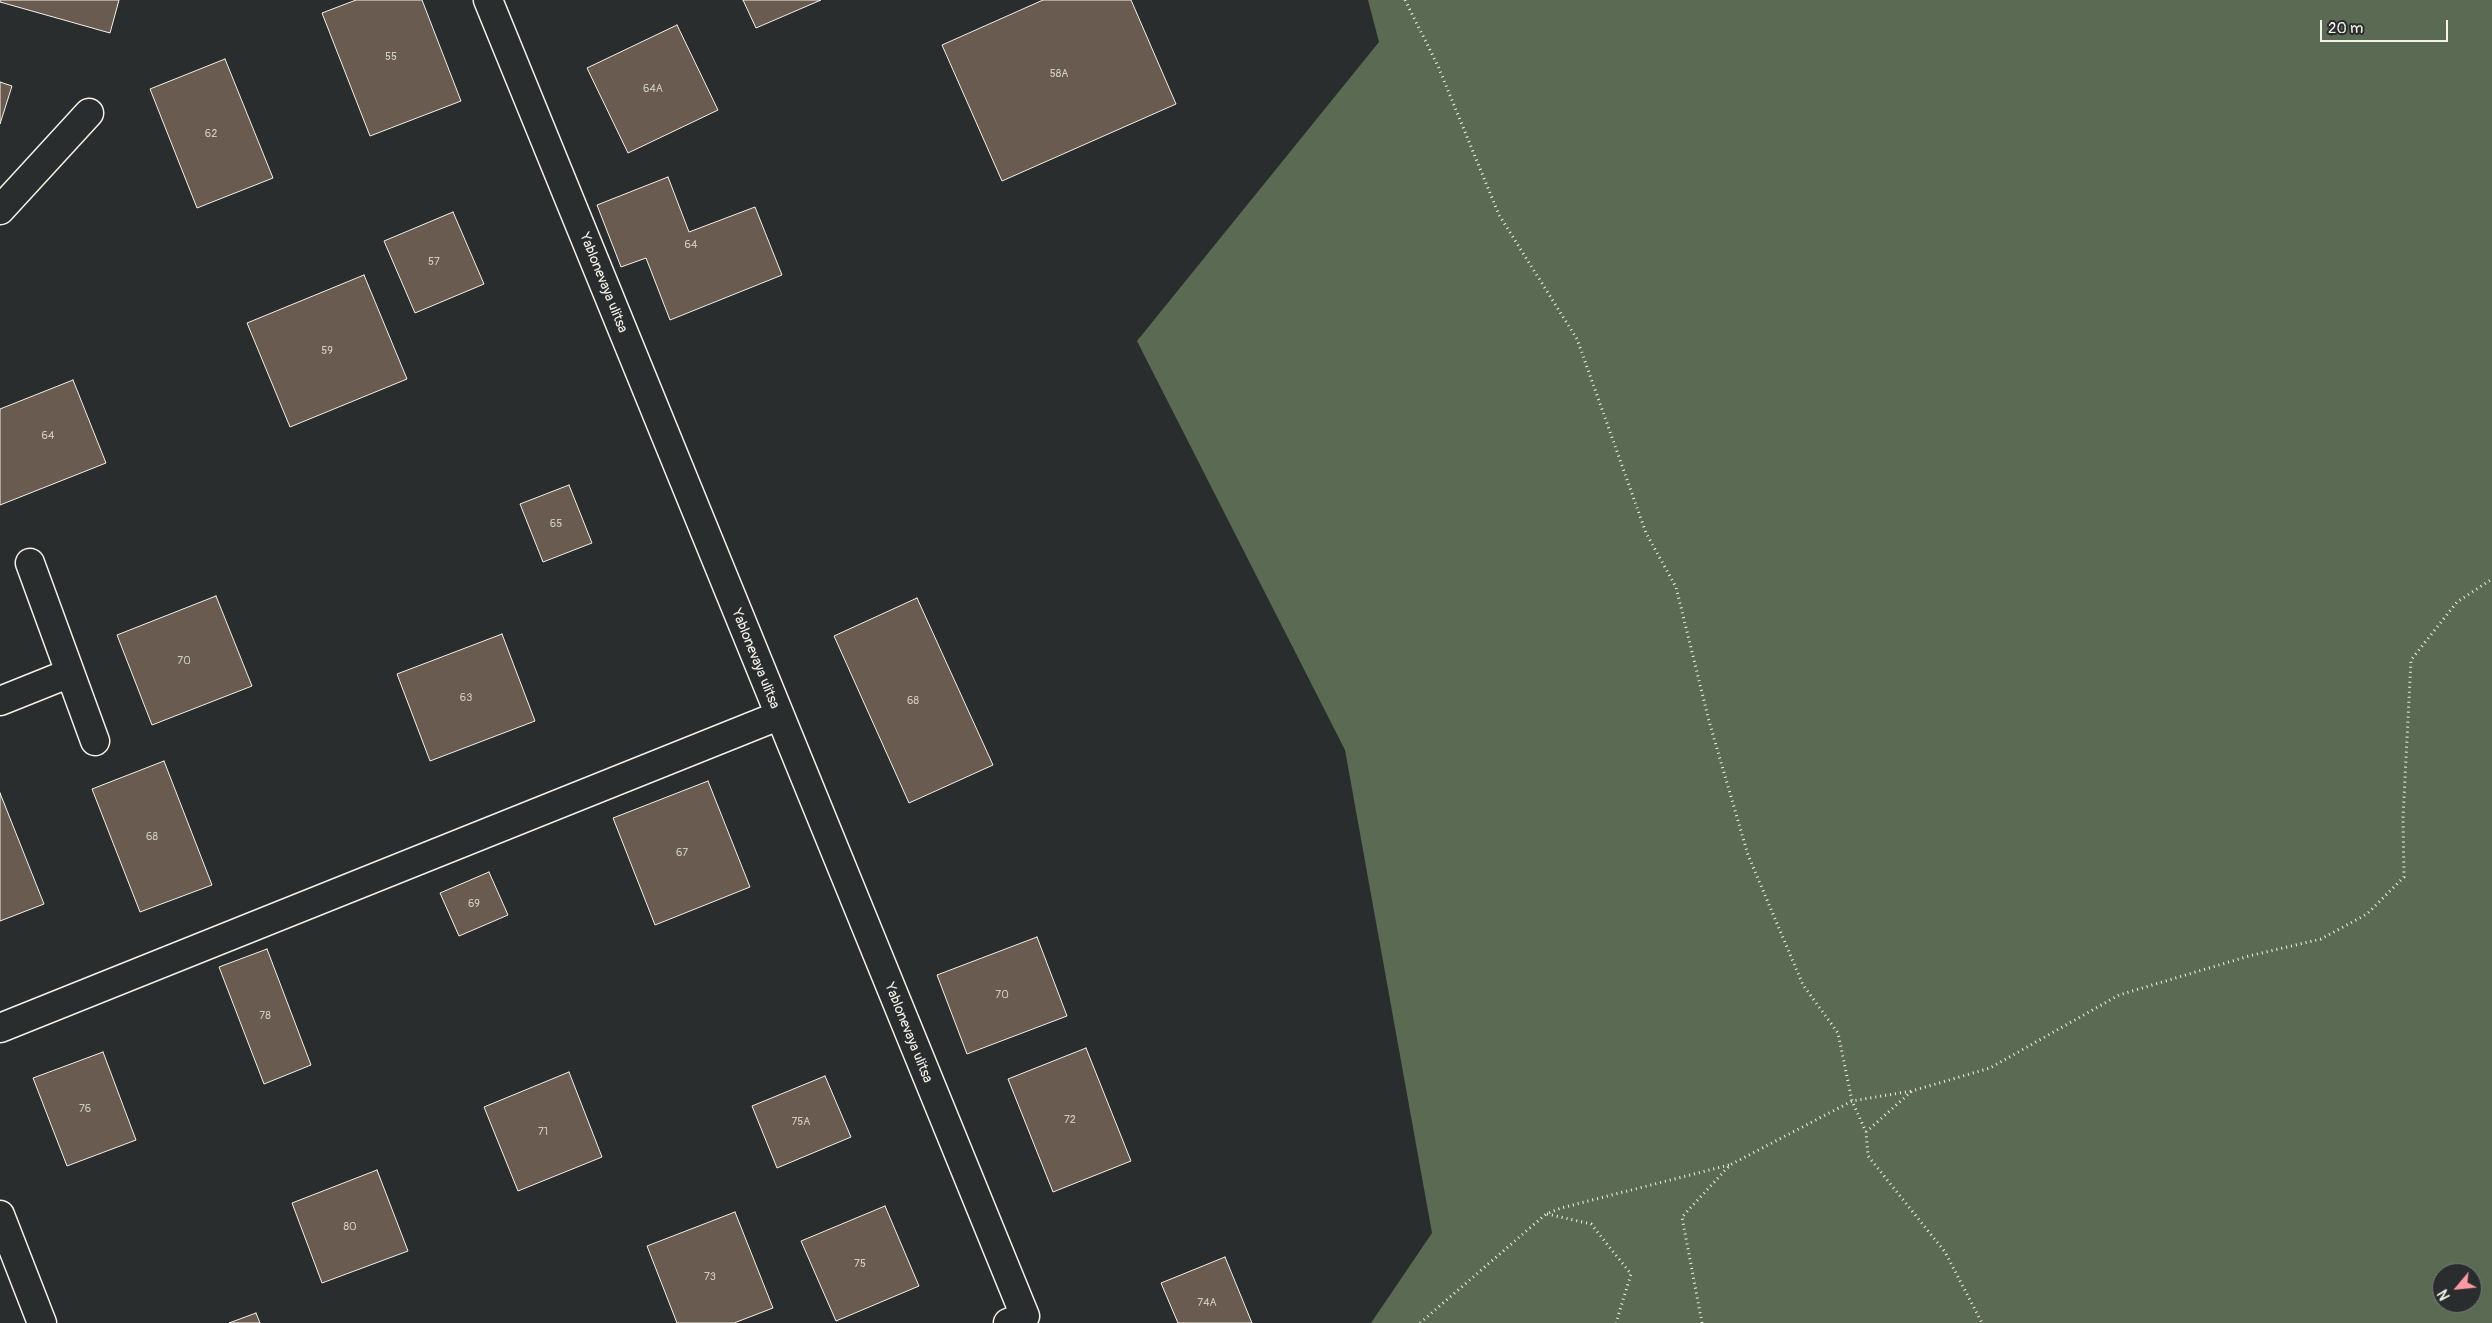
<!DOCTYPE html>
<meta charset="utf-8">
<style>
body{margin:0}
#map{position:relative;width:2492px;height:1323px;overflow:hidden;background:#2a2d2e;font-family:Pangolin,sans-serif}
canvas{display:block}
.north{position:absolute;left:2432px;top:1263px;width:50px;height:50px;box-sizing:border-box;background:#2a2d2e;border:1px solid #7b7b78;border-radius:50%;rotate:242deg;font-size:14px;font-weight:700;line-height:20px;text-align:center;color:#f4f1e8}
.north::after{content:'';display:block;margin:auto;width:18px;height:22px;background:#ff9aa2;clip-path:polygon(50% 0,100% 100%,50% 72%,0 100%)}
.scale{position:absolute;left:2320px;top:20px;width:128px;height:22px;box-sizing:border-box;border:2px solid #f4f1e8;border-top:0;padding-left:6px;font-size:15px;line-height:18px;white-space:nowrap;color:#f4f1e8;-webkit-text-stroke:4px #2a2d2e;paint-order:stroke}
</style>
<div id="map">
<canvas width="2492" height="1323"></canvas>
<div class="north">N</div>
<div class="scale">20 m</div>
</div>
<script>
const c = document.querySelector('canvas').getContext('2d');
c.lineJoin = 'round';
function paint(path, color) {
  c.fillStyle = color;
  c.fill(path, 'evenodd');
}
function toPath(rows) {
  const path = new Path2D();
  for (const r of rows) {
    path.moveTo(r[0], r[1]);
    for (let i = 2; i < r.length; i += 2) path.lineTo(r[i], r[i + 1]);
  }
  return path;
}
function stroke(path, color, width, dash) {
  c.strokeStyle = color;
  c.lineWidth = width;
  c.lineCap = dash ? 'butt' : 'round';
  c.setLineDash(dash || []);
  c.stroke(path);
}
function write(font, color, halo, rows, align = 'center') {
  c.font = font + ' Pangolin,sans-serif';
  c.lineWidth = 4;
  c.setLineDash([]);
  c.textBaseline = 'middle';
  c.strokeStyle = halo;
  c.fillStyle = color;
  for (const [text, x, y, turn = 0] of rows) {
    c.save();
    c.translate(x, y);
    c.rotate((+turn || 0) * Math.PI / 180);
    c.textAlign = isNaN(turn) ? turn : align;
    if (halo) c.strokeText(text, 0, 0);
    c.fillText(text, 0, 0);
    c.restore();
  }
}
paint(toPath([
 [1368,0,2492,0,2492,1323,1371,1323,1432,1233,1345,750,1137,341,1379,42],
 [2442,1273,2472,1273,2472,1303,2442,1303]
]), '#5b6a53');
const building = toPath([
 [0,0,119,0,110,33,0,2,0,0],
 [356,0,422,0,461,101,370,136,322,13,356,0],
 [743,0,821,0,756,28,743,0],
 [1043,0,1131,0,1176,104,1002,181,942,45,1043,0],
 [677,25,718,110,628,153,587,68,677,25],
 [225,59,273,178,197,208,150,89,225,59],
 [0,82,12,86,0,124,0,82],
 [668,177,689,232,755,207,782,275,670,320,646,258,621,267,597,205,668,177],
 [453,212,484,284,415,313,384,241,453,212],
 [364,275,407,379,290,427,247,323,364,275],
 [73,380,106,463,0,505,0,409,73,380],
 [569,485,592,543,543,562,520,504,569,485],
 [216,596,252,686,152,725,117,635,216,596],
 [917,598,993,765,909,803,834,636,917,598],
 [502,634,535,721,430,761,397,674,502,634],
 [164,761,212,885,140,912,92,789,164,761],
 [708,781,750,887,655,925,613,818,708,781],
 [0,793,44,904,0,921,0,793],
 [489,872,508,915,459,936,440,893,489,872],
 [1037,937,1067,1016,967,1054,937,975,1037,937],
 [267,949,311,1065,264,1084,219,967,267,949],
 [1086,1048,1131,1161,1053,1192,1008,1079,1086,1048],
 [103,1052,136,1140,67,1166,33,1078,103,1052],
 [569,1072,602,1157,518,1191,484,1107,569,1072],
 [825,1076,851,1137,777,1168,752,1106,825,1076],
 [377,1170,408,1251,322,1283,292,1203,377,1170],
 [885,1206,919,1286,836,1321,801,1241,885,1206],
 [735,1212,773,1308,734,1323,677,1323,647,1246,735,1212],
 [1225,1257,1252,1323,1178,1323,1161,1283,1225,1257],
 [256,1313,260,1323,229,1323,256,1313]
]);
paint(building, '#695b50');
stroke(building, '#f4f1e8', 1);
const minor = toPath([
 [488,0,1025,1316,1008,1323],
 [0,210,89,113],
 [30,563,95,741],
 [0,701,70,673],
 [0,1028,778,716],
 [0,1215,42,1323]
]);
stroke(minor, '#f4f1e8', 31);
stroke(toPath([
 [1405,0,1438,66,1499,215,1577,339,1646,533,1676,587,1709,721,1748,855,1803,985,1838,1033,1852,1101,1866,1132,1868,1156,1945,1252,1982,1323],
 [1866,1132,1912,1091,1990,1068,2119,995,2249,956,2321,939,2367,914,2404,877,2403,818,2411,660,2457,602,2492,579],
 [1547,1214,1591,1224,1631,1274,1616,1323],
 [1420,1323,1546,1214,1561,1208,1729,1165],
 [1702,1323,1682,1217,1730,1165,1852,1101,1912,1091]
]), '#f4f1e8', 3, [1, 4]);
stroke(minor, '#2a2d2e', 28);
write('11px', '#d1ccc2', null, [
 ["55",391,57],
 ["58А",1059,74],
 ["64А",653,89],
 ["62",211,134],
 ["64",691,245],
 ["57",434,262],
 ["59",327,351],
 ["64",48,436],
 ["65",556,524],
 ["70",184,661],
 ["63",466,698],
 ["68",913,701],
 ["68",152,837],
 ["67",682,853],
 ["69",474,904],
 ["70",1002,995],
 ["78",265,1016],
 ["76",85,1109],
 ["72",1070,1120],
 ["75А",801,1122],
 ["71",543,1132],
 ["80",350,1227],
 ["75",860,1264],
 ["73",710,1277],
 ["74А",1207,1303]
]);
write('14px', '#f4f1e8', '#2a2d2e', [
 ["Yablonevaya ulitsa",603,283,68],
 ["Yablonevaya ulitsa",755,659,68],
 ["Yablonevaya ulitsa",908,1033,68]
]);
</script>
